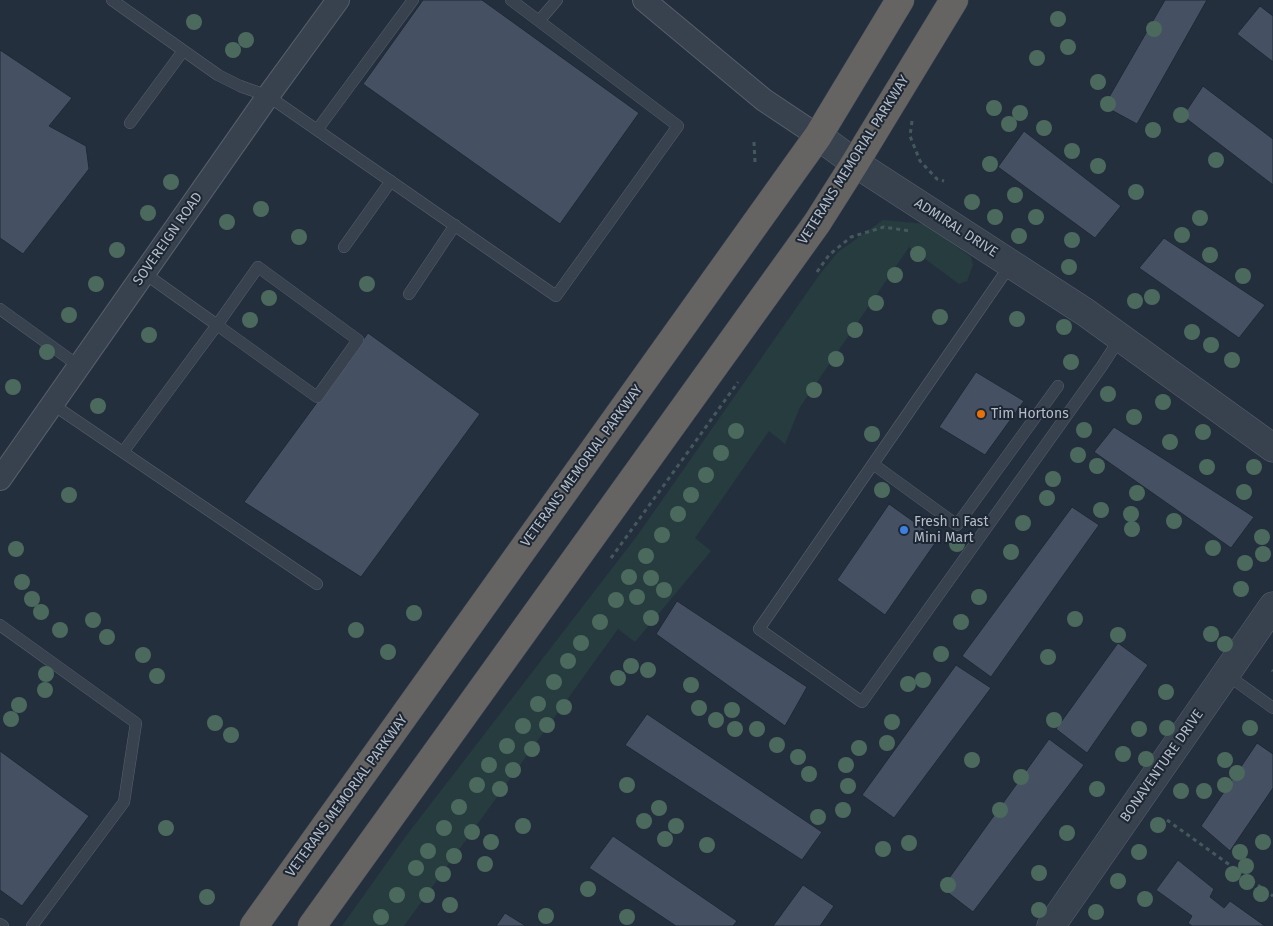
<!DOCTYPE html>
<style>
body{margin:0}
canvas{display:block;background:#242f3e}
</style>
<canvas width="1273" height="926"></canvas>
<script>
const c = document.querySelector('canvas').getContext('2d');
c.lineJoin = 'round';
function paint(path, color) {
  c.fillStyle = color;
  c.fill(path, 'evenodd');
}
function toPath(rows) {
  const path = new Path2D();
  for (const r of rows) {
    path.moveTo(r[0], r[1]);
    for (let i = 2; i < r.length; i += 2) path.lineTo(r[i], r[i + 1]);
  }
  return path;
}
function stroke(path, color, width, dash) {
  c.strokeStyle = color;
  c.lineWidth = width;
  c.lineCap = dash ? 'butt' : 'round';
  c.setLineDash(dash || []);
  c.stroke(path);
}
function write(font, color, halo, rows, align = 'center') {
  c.font = font + ' "Fira Sans",sans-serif';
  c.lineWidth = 4;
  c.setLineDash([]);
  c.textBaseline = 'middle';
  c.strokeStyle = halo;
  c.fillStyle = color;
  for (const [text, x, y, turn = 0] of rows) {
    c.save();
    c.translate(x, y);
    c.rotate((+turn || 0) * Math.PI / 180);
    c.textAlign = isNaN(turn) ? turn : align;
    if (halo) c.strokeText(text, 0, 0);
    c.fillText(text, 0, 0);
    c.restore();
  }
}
paint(toPath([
 [883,220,925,224,971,257,973,265,967,281,959,284,909,247,800,407,785,444,769,431,695,538,711,551,635,642,618,629,404,926,342,926,406,836,637,536,820,274,838,252]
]), '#263c3f');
const building = toPath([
 [423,0,482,0,639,113,560,224,363,84,423,0],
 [1165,0,1207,0,1137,124,1104,106,1165,0],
 [1260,6,1273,16,1273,62,1237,34,1260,6],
 [0,50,72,98,49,126,86,146,89,169,23,254,0,238,0,50],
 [1203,86,1273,139,1273,185,1183,116,1203,86],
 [1024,131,1121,206,1095,238,998,167,1024,131],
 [1164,238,1265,305,1239,338,1139,268,1164,238],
 [368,333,480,414,361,577,244,502,368,333],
 [976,372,1024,401,985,455,939,427,976,372],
 [1114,427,1254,517,1231,548,1094,452,1114,427],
 [889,504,938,539,885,615,837,580,889,504],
 [1072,507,1099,525,991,677,962,656,1072,507],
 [677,601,807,687,785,726,656,634,677,601],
 [1118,643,1148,665,1087,753,1056,729,1118,643],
 [956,665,991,688,894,818,862,795,956,665],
 [647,714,822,832,802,860,625,745,647,714],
 [1049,739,1084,765,973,912,942,888,1049,739],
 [1257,743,1273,754,1273,788,1230,851,1201,826,1257,743],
 [0,751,89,816,22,906,0,890,0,751],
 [613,836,737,921,733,926,676,926,589,868,613,836],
 [1178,860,1214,889,1210,897,1224,908,1230,901,1265,926,1192,926,1188,923,1192,916,1156,890,1178,860],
 [803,885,834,906,820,926,773,926,803,885],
 [505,913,526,926,496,926,505,913]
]);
paint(building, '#455162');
stroke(building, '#1f2835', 1);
const service = toPath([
 [112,0,218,75,240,86,268,96,556,296,678,126,539,21,557,0],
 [511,0,539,21],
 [130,123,183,51],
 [317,130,413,0],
 [344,247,391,181],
 [1011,264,759,629,862,702,1102,366,1120,338],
 [258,267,358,340,317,397,217,325,258,267],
 [409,294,455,225],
 [0,309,79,366],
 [52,404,317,584],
 [123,452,217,325,144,273],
 [873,464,957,525,1058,386],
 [0,625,136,723,124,802,32,926],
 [1226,674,1273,708],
 [0,924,3,926]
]);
const minor = toPath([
 [644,0,764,100,818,136],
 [0,479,268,96,338,0]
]);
const tertiary = toPath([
 [818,136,855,163,1085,312,1273,448],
 [1051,926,1273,606]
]);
const trunk = toPath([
 [254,926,818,136,900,0],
 [312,926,817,223,855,163,954,0]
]);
stroke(service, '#565f6c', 12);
stroke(minor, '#565f6c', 24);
stroke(tertiary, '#565f6c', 29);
stroke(trunk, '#434c59', 29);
stroke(toPath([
 [912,121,910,136,920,161,937,179,944,181],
 [754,142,755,162],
 [817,272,829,255,851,237,884,227,910,231],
 [611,558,693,445,738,382],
 [1272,670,1273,671],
 [1167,820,1273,896]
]), '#44595c', 3, [4, 4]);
stroke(service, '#38414e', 11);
stroke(minor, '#38414e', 22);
stroke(tertiary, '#38414e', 28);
stroke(trunk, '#656462', 28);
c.fillStyle = '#4b6a5d';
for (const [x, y] of [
 [1058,19],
 [194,22],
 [1154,29],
 [246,40],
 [1068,47],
 [233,50],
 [1037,58],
 [1098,82],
 [1108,104],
 [994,108],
 [1020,113],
 [1181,115],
 [1009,124],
 [1044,128],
 [1153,130],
 [1072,151],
 [1216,160],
 [990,164],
 [1098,166],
 [171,182],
 [1136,192],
 [1015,195],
 [972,202],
 [261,209],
 [148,213],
 [995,217],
 [1036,217],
 [1200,218],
 [227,222],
 [1182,235],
 [1019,236],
 [299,237],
 [1072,240],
 [117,250],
 [918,254],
 [1210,255],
 [1069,267],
 [895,275],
 [1243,276],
 [96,284],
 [367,284],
 [1152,297],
 [269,298],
 [1135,301],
 [876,303],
 [69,315],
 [940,317],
 [1017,319],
 [250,320],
 [1064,327],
 [855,330],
 [1192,332],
 [149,335],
 [1211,345],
 [47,352],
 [836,359],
 [1232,360],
 [1071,362],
 [13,387],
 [814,390],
 [1108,394],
 [1163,402],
 [98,406],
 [1134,417],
 [1084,430],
 [736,431],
 [1203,432],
 [872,434],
 [1170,442],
 [721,453],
 [1078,455],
 [1097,466],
 [1207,467],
 [1254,467],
 [706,475],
 [1053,479],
 [882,490],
 [1244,492],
 [1137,493],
 [69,495],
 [691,495],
 [1047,498],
 [1101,510],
 [678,514],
 [1131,514],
 [1174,521],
 [1023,523],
 [1132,529],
 [662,535],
 [1262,537],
 [957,544],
 [1213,548],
 [16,549],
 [1011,552],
 [1263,554],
 [646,556],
 [1245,563],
 [629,577],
 [651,578],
 [22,582],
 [1241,589],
 [664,590],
 [637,597],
 [979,597],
 [32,599],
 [616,600],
 [41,612],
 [414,613],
 [651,618],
 [1075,619],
 [93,620],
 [600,622],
 [961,622],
 [60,630],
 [356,630],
 [1211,634],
 [1118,635],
 [107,637],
 [581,643],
 [1225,644],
 [388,652],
 [941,654],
 [143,655],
 [1048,657],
 [568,661],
 [631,666],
 [648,670],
 [46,674],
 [157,676],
 [618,678],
 [923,680],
 [554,682],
 [908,684],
 [691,685],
 [45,690],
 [1166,692],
 [538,704],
 [19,705],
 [564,707],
 [699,708],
 [732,710],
 [11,719],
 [716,720],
 [1054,720],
 [892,722],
 [215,723],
 [547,725],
 [523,726],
 [1167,728],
 [1250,728],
 [735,729],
 [757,729],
 [1139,729],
 [231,735],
 [887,743],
 [777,745],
 [507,746],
 [859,748],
 [532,749],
 [1123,754],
 [798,757],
 [1146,759],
 [972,760],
 [1225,760],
 [489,765],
 [846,765],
 [513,770],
 [1237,773],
 [809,774],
 [1021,777],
 [477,785],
 [627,785],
 [1225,785],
 [848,786],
 [500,789],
 [1097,789],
 [1181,791],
 [1204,791],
 [459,807],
 [659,808],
 [843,810],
 [1000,810],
 [818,817],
 [644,821],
 [1158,825],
 [523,826],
 [676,826],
 [166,828],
 [444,828],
 [472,832],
 [1067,833],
 [665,839],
 [491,842],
 [1263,842],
 [909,843],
 [707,845],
 [883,849],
 [428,851],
 [1139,852],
 [1240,852],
 [454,856],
 [485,864],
 [1246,866],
 [416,868],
 [1039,873],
 [443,874],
 [1233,874],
 [1118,881],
 [1247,882],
 [948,885],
 [588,889],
 [1261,894],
 [397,895],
 [427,895],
 [207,897],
 [1145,899],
 [450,905],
 [1039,910],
 [1096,912],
 [546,916],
 [381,917],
 [627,917]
]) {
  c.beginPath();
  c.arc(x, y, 8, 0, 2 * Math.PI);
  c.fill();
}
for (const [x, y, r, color] of [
 [981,414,5,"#e8710a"],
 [904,530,5,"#3f7fe0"]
]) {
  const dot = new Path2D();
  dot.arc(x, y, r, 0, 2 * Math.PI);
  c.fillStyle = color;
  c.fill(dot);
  stroke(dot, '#1d2633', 2);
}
write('14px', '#b4bcc9', '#1d2633', [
 ["VETERANS MEMORIAL PARKWAY",854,160,-58],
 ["ADMIRAL DRIVE",956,228,33],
 ["SOVEREIGN ROAD",168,239,-55],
 ["VETERANS MEMORIAL PARKWAY",582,466,-54],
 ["BONAVENTURE DRIVE",1162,766,-55],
 ["VETERANS MEMORIAL PARKWAY",347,796,-54]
]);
write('14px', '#b4bcc9', '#1d2633', [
 ["Tim Hortons",991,414],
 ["Fresh n Fast",914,522],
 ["Mini Mart",914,538]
], 'left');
</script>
